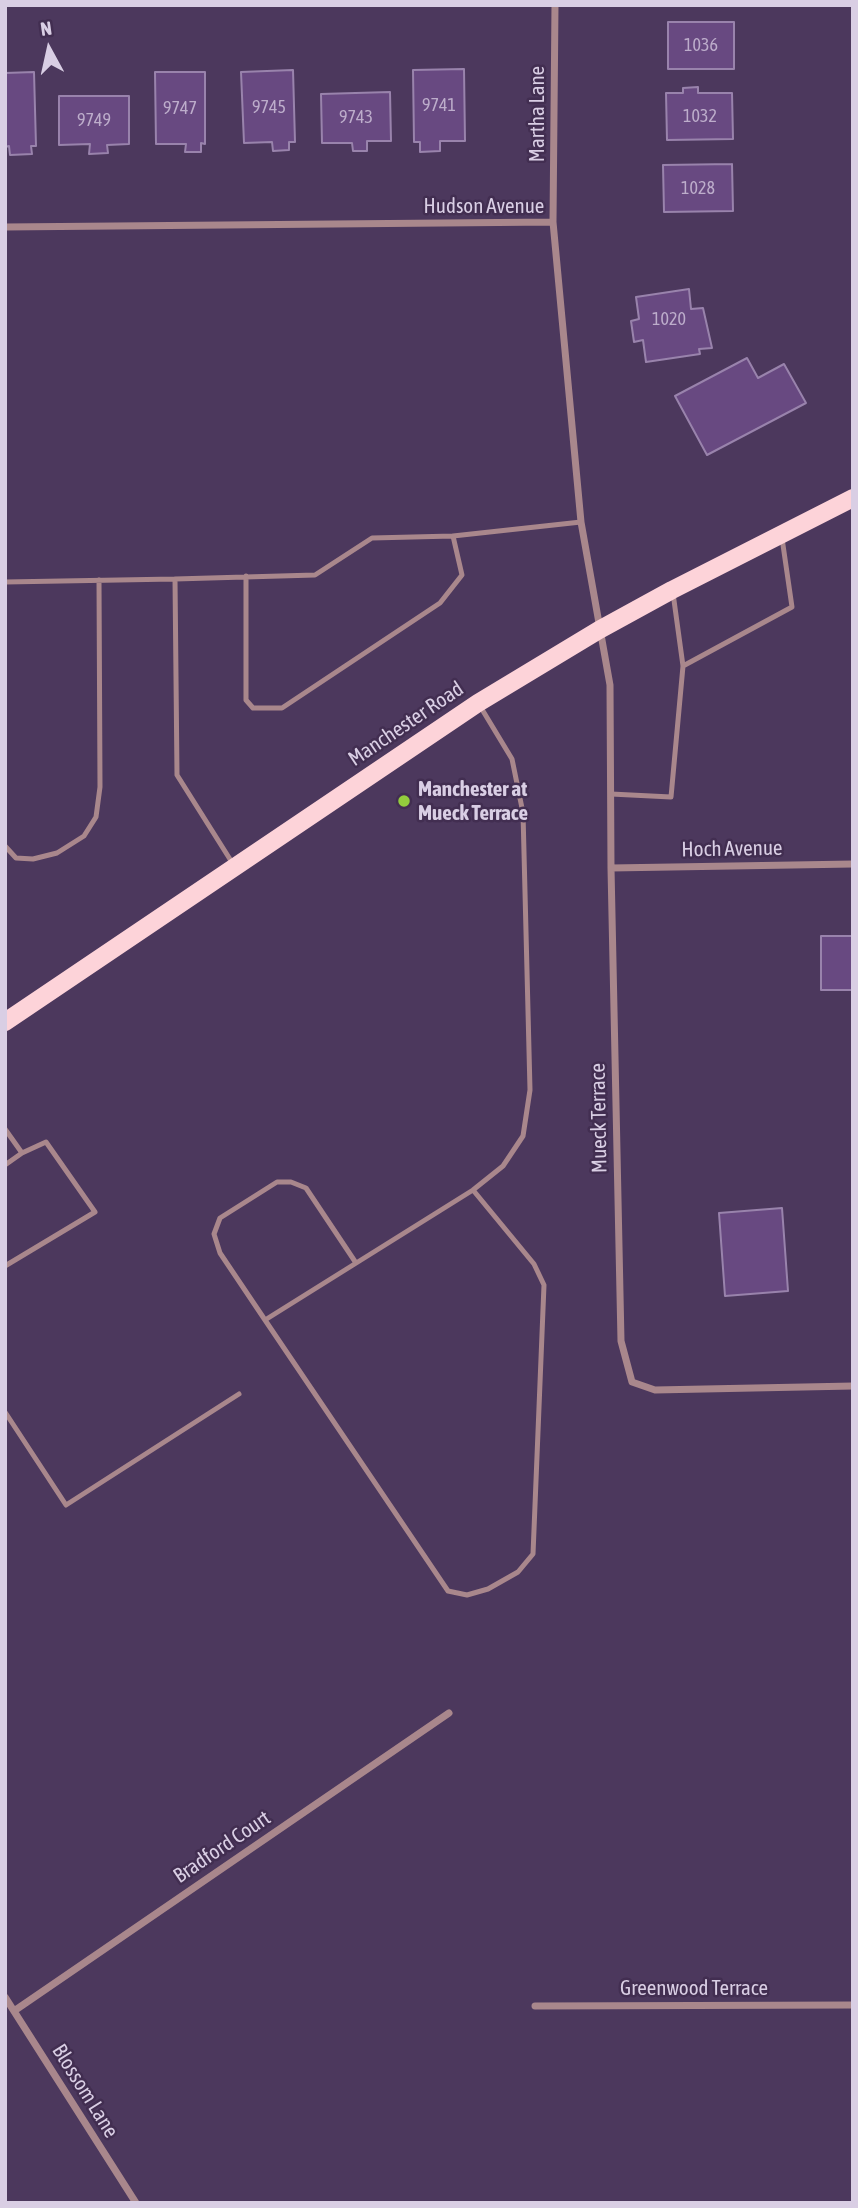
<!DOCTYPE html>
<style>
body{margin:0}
#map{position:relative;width:858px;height:2208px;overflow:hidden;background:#4c385d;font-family:"Asap Condensed",sans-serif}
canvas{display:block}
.frame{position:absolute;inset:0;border:7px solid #d9cee4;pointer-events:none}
.north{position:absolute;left:14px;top:14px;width:70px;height:70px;-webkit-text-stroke:5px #422e51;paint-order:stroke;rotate:352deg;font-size:19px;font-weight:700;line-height:28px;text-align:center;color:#d9cee4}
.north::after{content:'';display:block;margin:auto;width:24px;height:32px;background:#d9cee4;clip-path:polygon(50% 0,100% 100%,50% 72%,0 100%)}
</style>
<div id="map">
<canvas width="858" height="2208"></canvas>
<div class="frame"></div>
<div class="north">N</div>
</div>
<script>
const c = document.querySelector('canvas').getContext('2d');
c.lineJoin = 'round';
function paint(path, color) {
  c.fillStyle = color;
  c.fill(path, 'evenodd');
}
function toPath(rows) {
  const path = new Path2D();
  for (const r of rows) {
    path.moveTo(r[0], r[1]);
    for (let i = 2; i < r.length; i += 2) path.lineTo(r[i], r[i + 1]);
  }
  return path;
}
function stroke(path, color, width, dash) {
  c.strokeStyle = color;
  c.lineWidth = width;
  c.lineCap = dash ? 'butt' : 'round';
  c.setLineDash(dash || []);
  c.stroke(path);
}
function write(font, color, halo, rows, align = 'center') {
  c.font = font + ' "Asap Condensed",sans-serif';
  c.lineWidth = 5;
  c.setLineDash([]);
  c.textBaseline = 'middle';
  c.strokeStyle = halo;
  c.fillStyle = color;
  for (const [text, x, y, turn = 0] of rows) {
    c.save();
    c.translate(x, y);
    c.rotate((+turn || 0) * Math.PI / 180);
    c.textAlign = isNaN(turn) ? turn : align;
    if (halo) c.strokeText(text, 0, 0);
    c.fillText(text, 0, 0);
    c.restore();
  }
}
const building = toPath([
 [668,22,734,22,734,69,668,69,668,22],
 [464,69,465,141,440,141,440,151,420,152,420,142,414,142,413,70,464,69],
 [293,70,295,142,289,142,289,150,273,151,272,142,244,143,241,72,293,70],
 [34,72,36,146,31,146,32,154,10,155,9,146,5,147,5,73,34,72],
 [155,72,205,72,205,144,201,143,201,152,185,152,186,144,156,144,155,72],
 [698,87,698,93,732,93,733,139,667,140,666,93,683,93,683,88,698,87],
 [390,92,391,141,367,141,367,151,353,151,352,143,322,143,321,94,390,92],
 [59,96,129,96,129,144,107,145,108,153,89,154,90,144,59,145,59,96],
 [732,164,733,211,664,212,663,165,732,164],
 [689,289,691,309,703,308,712,348,699,349,700,354,646,362,643,340,634,342,631,321,639,319,636,297,689,289],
 [747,358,758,378,784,364,806,403,707,455,675,396,747,358],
 [821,936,853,936,853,990,821,990,821,936],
 [782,1208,788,1291,725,1296,719,1213,782,1208]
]);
paint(building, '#684981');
stroke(building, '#9983ac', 2);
stroke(toPath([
 [246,576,246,700,253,708,282,708,440,603,462,575,453,536],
 [175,579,315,575,372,538,453,536,581,522],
 [5,582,175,579,177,775,233,864],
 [683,666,792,607,782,538],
 [611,794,671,797,683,666,673,593],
 [5,846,16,858,33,859,57,853,84,836,96,817,100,787,99,580],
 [5,1129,22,1153,5,1165],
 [473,1190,534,1264,544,1285,533,1554,518,1572,488,1589,467,1595,448,1591,265,1320,473,1190,503,1166,523,1136,530,1090,523,813,512,759,480,706],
 [5,1266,95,1212,46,1142,22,1153],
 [265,1320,220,1253,214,1234,220,1218,277,1182,291,1182,306,1188,356,1263],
 [5,1412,66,1505,239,1394]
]), '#a9878c', 5);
stroke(toPath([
 [555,5,553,222,581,522,610,685,611,868,621,1341,632,1382,655,1390,853,1386],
 [5,227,553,222],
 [611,868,853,864],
 [5,1997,136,2203],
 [535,2006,853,2005],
 [14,2011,449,1713]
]), '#a9878c', 7);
stroke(toPath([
 [5,1022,478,703,599,630,672,590,853,498]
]), '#fdd3d9', 18);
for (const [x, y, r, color] of [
 [404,801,7,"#93cc3d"]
]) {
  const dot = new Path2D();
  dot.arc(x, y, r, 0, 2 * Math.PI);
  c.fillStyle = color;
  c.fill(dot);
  stroke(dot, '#422e51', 2.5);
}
write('18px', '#bdadcb', null, [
 ["1036",701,45],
 ["9741",439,105],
 ["9745",269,107],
 ["9747",180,108],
 ["1032",700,116],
 ["9743",356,117],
 ["9749",94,120],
 ["1028",698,188],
 ["1020",669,319]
]);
write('21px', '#d9cee4', '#422e51', [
 ["Martha Lane",537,114,-90],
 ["Hudson Avenue",484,206],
 ["Manchester Road",406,724,-34],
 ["Hoch Avenue",732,849,-1],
 ["Mueck Terrace",599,1118,-91],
 ["Bradford Court",222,1847,-34],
 ["Greenwood Terrace",694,1988],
 ["Blossom Lane",85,2091,58]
]);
write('bold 21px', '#d9cee4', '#422e51', [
 ["Manchester at",418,789],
 ["Mueck Terrace",418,813]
], 'left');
</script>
